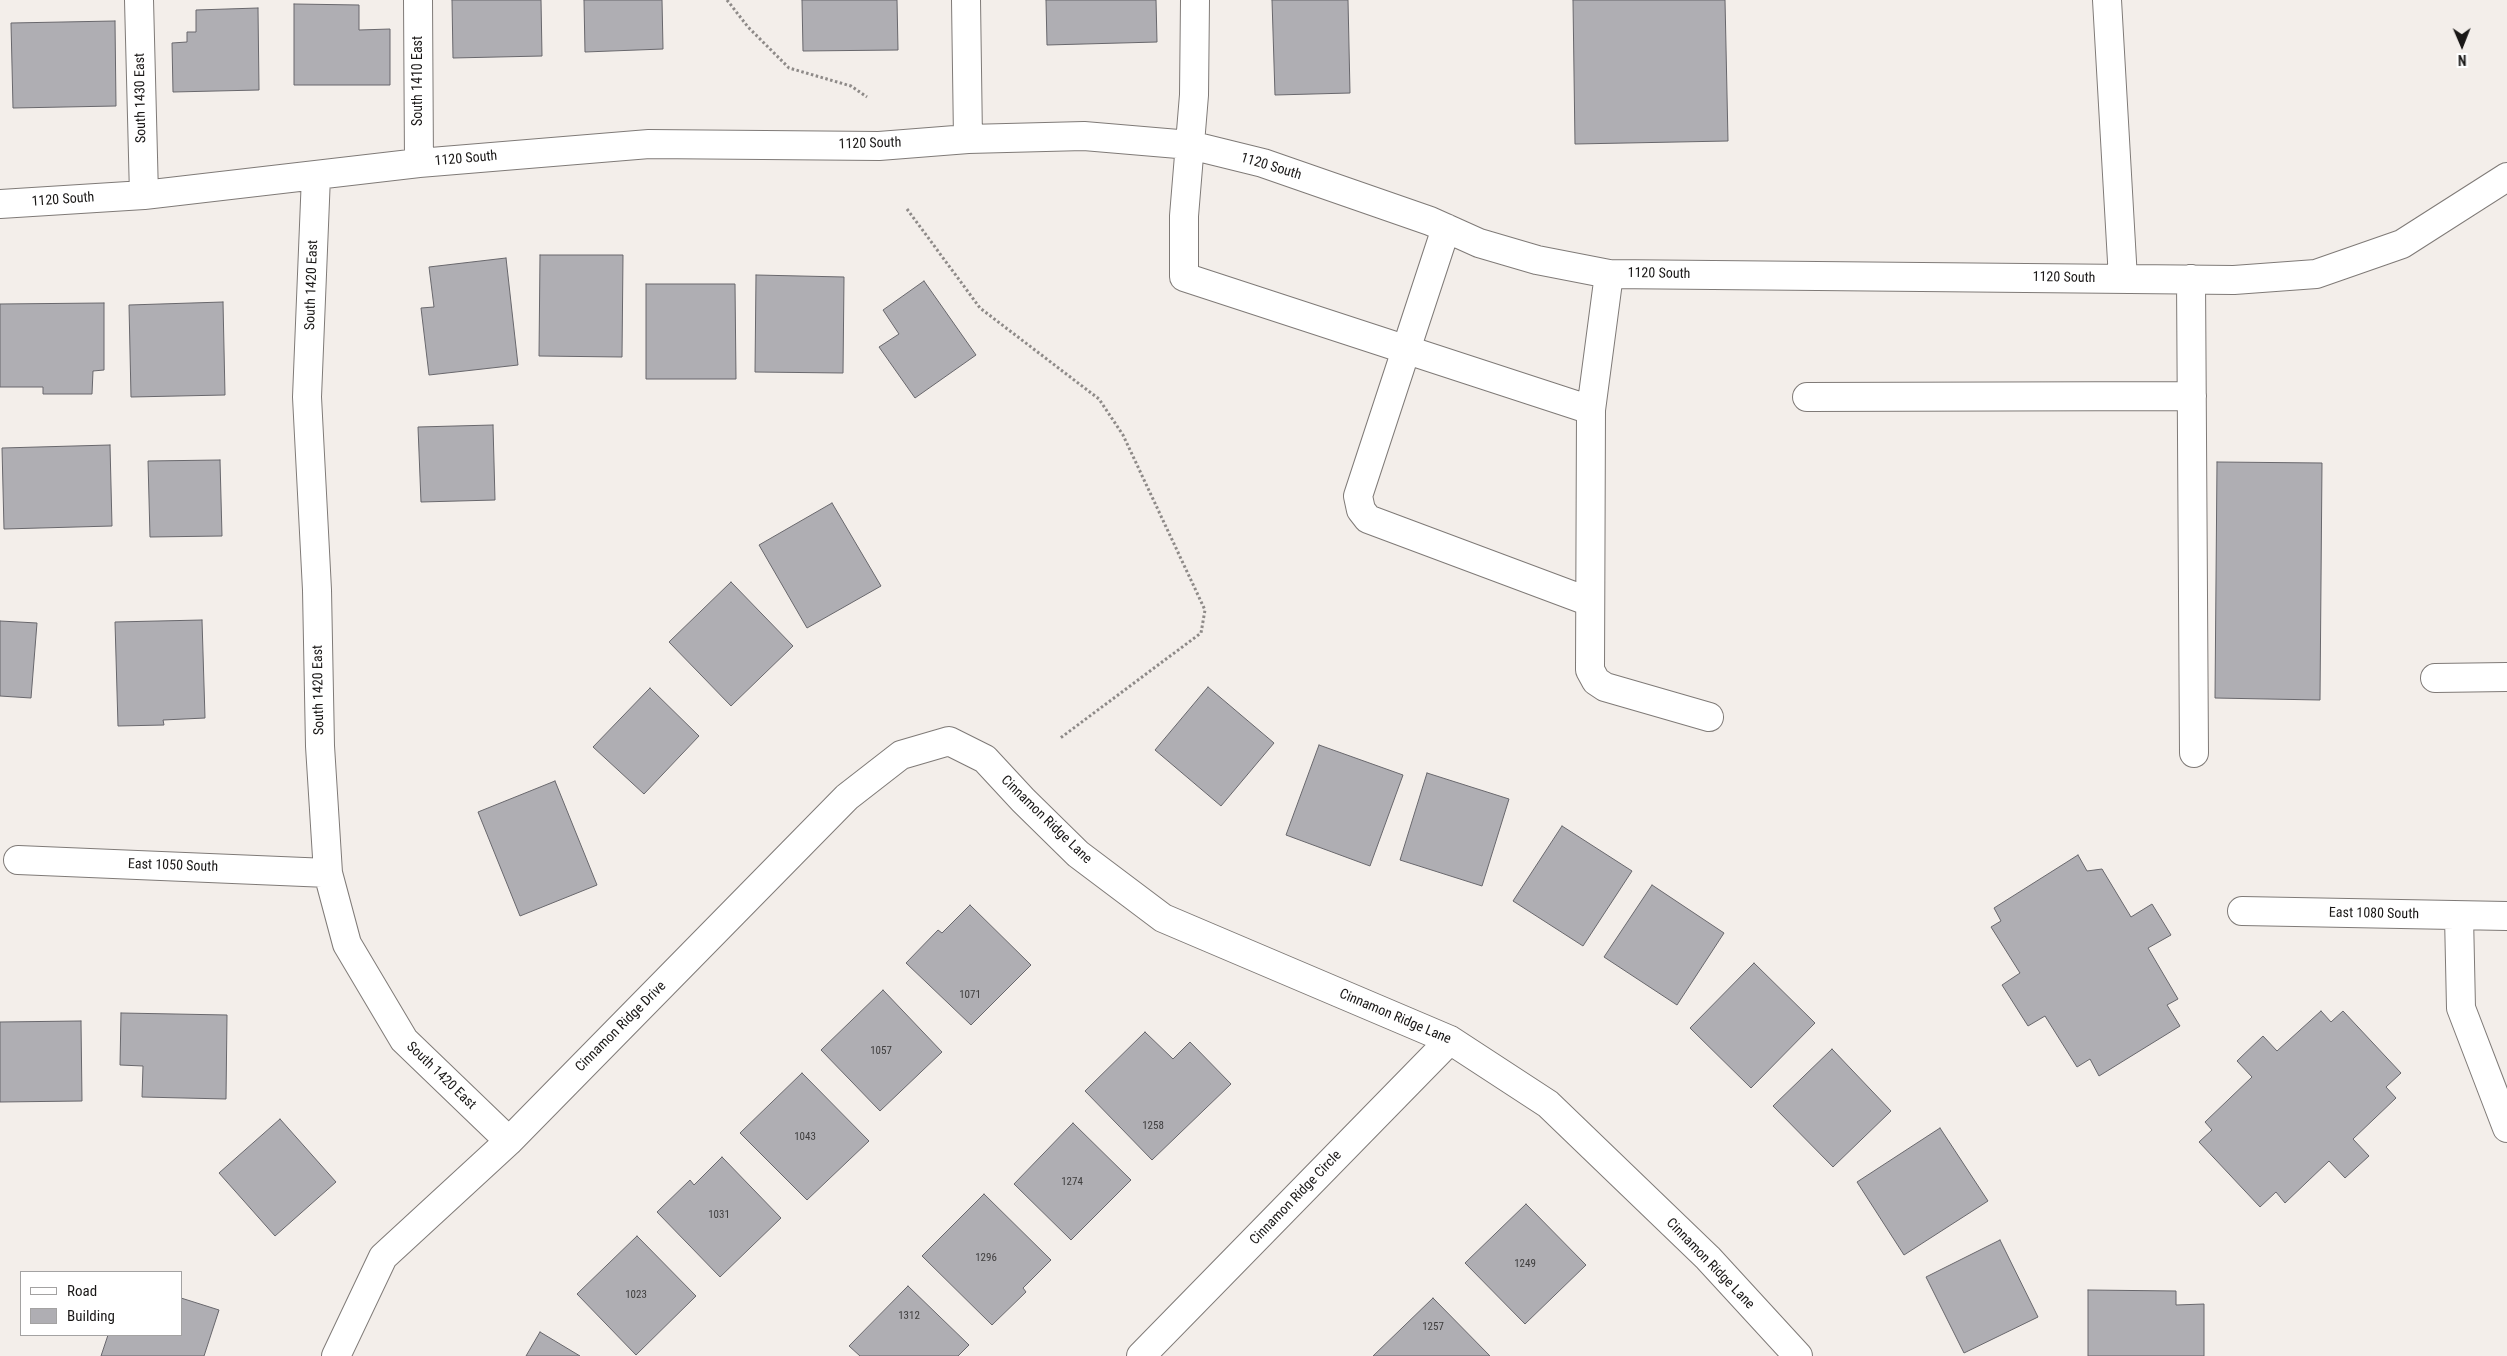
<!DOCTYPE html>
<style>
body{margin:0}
#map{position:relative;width:2507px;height:1356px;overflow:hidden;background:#f3eeea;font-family:"Roboto Condensed",sans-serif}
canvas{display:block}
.legend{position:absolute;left:20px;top:1271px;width:162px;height:65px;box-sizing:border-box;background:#fff;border:1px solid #a3a2a2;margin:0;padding:6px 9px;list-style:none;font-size:15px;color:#191716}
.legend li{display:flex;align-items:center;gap:10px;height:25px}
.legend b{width:25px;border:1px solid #a3a2a2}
.north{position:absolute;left:2437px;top:20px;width:50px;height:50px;-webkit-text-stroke:4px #fff;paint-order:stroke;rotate:179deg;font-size:14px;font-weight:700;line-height:20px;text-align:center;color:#191716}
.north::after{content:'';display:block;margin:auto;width:18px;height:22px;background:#191716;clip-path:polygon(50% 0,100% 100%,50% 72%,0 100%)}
</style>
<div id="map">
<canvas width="2507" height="1356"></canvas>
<ul class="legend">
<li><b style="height:6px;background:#fff"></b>Road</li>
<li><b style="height:14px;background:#afaeb3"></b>Building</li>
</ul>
<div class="north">N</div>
</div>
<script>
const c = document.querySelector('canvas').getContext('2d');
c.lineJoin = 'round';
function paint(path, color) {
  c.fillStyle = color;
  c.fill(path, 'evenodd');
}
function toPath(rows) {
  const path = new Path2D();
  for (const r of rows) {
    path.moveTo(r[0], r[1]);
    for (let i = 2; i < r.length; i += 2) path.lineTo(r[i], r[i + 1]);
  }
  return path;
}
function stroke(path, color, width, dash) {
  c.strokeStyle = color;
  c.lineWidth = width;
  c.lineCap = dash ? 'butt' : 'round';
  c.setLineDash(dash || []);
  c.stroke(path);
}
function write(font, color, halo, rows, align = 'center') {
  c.font = font + ' "Roboto Condensed",sans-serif';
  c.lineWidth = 4;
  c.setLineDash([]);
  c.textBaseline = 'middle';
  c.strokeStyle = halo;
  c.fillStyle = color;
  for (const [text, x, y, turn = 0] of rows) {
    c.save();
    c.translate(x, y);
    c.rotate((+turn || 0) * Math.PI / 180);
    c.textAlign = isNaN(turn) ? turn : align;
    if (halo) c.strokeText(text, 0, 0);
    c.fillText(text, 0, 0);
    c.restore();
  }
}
const building = toPath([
 [452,0,541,0,542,56,453,58,452,0],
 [584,0,662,0,663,49,585,52,584,0],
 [802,0,897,0,898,50,803,51,802,0],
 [1046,0,1156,0,1157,42,1047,45,1046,0],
 [1272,0,1348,0,1350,93,1275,95,1272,0],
 [1573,0,1725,0,1728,141,1575,144,1573,0],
 [294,4,359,5,359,30,390,29,390,85,294,85,294,4],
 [258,8,259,90,173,92,172,43,187,42,187,32,196,32,196,10,258,8],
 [115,21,116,106,13,108,11,23,115,21],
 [540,255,623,255,622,357,539,356,540,255],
 [506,258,518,365,429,375,421,308,434,307,429,267,506,258],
 [756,275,844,277,843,373,755,372,756,275],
 [924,281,976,355,915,398,879,347,899,334,883,310,924,281],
 [646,284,735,284,736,379,646,379,646,284],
 [223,302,225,395,131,397,129,305,223,302],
 [104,303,104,370,93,371,92,394,43,394,43,387,0,387,0,304,104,303],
 [493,425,495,500,421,502,418,427,493,425],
 [110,445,112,526,4,529,2,448,110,445],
 [220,460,222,536,150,537,148,461,220,460],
 [2217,462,2322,463,2320,700,2215,698,2217,462],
 [832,503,881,586,807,628,759,545,832,503],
 [731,582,793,646,731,706,669,642,731,582],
 [202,620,205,718,163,720,164,725,118,726,115,622,202,620],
 [0,621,37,623,31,698,0,696,0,621],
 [1208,687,1274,743,1221,806,1155,750,1208,687],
 [650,688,699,736,644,794,593,747,650,688],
 [1319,745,1403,775,1370,866,1286,835,1319,745],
 [1427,773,1509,799,1482,886,1400,860,1427,773],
 [555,781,597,885,520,916,478,812,555,781],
 [1562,826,1632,871,1583,946,1513,901,1562,826],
 [2078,855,2087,871,2102,869,2131,917,2152,904,2171,935,2148,948,2178,999,2167,1005,2180,1026,2099,1076,2090,1059,2077,1067,2045,1016,2028,1026,2002,985,2020,973,1991,927,2001,921,1994,908,2078,855],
 [1652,885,1724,933,1677,1005,1604,957,1652,885],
 [970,905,1031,965,971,1025,906,963,938,930,942,933,970,905],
 [1754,963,1815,1023,1751,1088,1690,1028,1754,963],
 [883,990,942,1052,880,1111,821,1050,883,990],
 [2321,1011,2331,1022,2343,1011,2401,1073,2386,1087,2396,1098,2353,1139,2369,1156,2345,1178,2329,1161,2285,1203,2276,1192,2260,1207,2199,1142,2212,1130,2205,1122,2252,1077,2237,1061,2263,1036,2277,1051,2321,1011],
 [121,1013,227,1015,226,1099,142,1097,143,1066,120,1065,121,1013],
 [81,1021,82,1101,0,1102,0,1022,81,1021],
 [1145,1032,1173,1059,1190,1042,1231,1084,1152,1160,1085,1091,1145,1032],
 [1832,1049,1891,1111,1833,1167,1773,1106,1832,1049],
 [802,1073,869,1141,807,1200,740,1133,802,1073],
 [280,1119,336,1182,275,1236,219,1173,280,1119],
 [1073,1123,1131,1180,1071,1240,1014,1184,1073,1123],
 [1940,1128,1988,1201,1904,1255,1857,1182,1940,1128],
 [722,1157,781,1218,720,1277,657,1212,690,1180,694,1185,722,1157],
 [984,1194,1051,1260,1023,1288,1026,1292,992,1325,922,1256,984,1194],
 [1526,1204,1586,1265,1525,1324,1465,1263,1526,1204],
 [637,1236,696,1296,636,1355,577,1294,637,1236],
 [2000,1240,2038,1317,1964,1353,1926,1277,2000,1240],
 [908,1286,969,1345,958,1356,860,1356,849,1346,908,1286],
 [2088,1290,2176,1291,2176,1305,2204,1304,2204,1356,2088,1356,2088,1290],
 [181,1298,219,1310,204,1356,101,1356,108,1335,181,1335,181,1298],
 [1433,1298,1490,1356,1373,1356,1433,1298],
 [540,1332,580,1356,526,1356,540,1332]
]);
paint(building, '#afaeb3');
stroke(building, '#68676c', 1);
const minor = toPath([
 [139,0,144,195],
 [418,0,419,163],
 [966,0,968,139],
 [1195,0,1194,95,1184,216,1184,277,1591,410],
 [2107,0,2123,279],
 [316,176,307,397,317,590,320,746,328,873,347,944,404,1040,509,1141],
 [0,204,144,195,419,163,649,144,879,146,968,139,1084,136,1190,145,1263,163,1430,221,1479,243,1537,260,1609,274,2234,280,2316,274,2402,244,2507,177],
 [1446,228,1358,496,1361,510,1368,519,1590,602],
 [1609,274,1591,410,1590,670,1596,681,1605,687,1709,717],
 [2191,279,2194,753],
 [1807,397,2192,396],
 [2435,678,2507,677],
 [18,860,328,873],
 [2242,911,2507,916],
 [2459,916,2461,1008,2507,1128],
 [336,1356,383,1257,509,1141,847,797,901,755,949,741,985,759,1023,800,1078,854,1163,918,1450,1040,1548,1104,1708,1258,1798,1356],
 [1141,1356,1450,1040]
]);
stroke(minor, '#7f7a77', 30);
stroke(toPath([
 [727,0,748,27,789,68,851,86,867,97],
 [907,209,980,308,1099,399,1123,435,1205,610,1201,633,1059,739]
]), '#8e8a88', 3, [2.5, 2.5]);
stroke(minor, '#fff', 28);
write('11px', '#3e3d3d', null, [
 ["1071",970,995],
 ["1057",881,1051],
 ["1258",1153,1126],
 ["1043",805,1137],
 ["1274",1072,1182],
 ["1031",719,1215],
 ["1296",986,1258],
 ["1249",1525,1264],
 ["1023",636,1295],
 ["1312",909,1316],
 ["1257",1433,1327]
]);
write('14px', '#191716', '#fff', [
 ["South 1410 East",418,81,-90],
 ["South 1430 East",141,98,-91],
 ["1120 South",870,144,-2],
 ["1120 South",466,159,-5],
 ["1120 South",1271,167,17],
 ["1120 South",63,200,-4],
 ["1120 South",1659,274,1],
 ["1120 South",2064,278,1],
 ["South 1420 East",312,285,-88],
 ["South 1420 East",319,690,-91],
 ["Cinnamon Ridge Lane",1046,820,44],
 ["East 1050 South",173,866,2],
 ["East 1080 South",2374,914,1],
 ["Cinnamon Ridge Lane",1395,1017,23],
 ["Cinnamon Ridge Drive",621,1027,-45],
 ["South 1420 East",441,1076,44],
 ["Cinnamon Ridge Circle",1296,1198,-46],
 ["Cinnamon Ridge Lane",1710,1264,46]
]);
</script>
